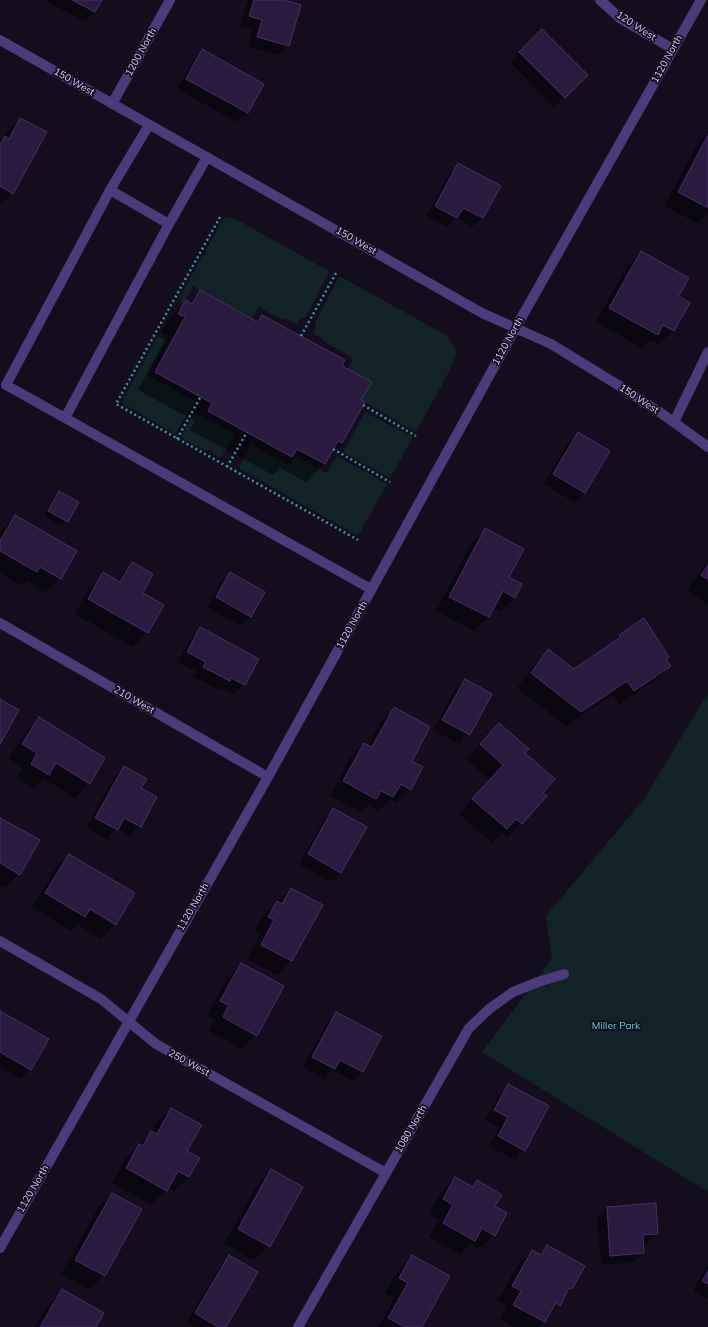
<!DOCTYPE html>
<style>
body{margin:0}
canvas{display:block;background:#140d1e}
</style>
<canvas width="708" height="1327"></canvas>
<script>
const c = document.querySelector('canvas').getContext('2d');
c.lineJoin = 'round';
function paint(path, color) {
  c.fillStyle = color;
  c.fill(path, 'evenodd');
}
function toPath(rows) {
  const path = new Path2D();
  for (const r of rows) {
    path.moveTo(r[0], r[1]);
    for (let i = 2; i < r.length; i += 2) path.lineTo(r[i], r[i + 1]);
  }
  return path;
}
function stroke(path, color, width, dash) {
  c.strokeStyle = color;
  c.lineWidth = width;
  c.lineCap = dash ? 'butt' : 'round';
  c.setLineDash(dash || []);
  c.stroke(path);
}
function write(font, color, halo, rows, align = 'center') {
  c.font = font + ' Mulish,sans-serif';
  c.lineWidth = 3.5;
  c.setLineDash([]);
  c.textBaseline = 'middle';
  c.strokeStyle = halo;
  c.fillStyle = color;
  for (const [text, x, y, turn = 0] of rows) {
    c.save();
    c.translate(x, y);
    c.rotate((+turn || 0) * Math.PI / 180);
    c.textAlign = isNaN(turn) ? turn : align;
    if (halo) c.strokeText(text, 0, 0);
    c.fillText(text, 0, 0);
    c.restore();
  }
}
paint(toPath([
 [232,217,327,270,329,272,306,317,300,318,297,324,285,318,282,320,259,307,252,318,193,286,184,303,181,302,180,297,202,256,205,255,206,253,206,250,223,219],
 [341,277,446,335,455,347,456,354,451,368,416,432,361,400,372,382,348,369,353,358,323,341,322,338,313,334,316,328,315,323,338,279],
 [158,336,166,341,148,375,195,401,176,433,173,433,122,403,123,399],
 [195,412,235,434,221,458,213,455,213,452,210,450,205,451,182,438,182,435],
 [365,412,413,437,390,478,343,452],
 [252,444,287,465,292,462,296,456,327,473,337,456,387,484,358,536,242,470,240,469,240,465],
 [708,693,708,1192,482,1052,552,958,546,916,644,799]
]), '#112327');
paint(toPath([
 [44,0,101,0,95,12,85,22],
 [249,0,281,0,288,46,278,55,248,46,253,30,240,26,247,3],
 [542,31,586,75,554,107,510,62],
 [202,50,263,84,247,112,237,122,177,89,193,60],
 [20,119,12,193,0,205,0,142,6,133],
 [708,133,708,213,697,223,664,206,698,142],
 [459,164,499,187,482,218,472,227,456,218,447,227,426,216,449,174],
 [641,252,673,330,659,345,651,340,642,348,596,322,627,266],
 [200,291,256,322,262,316,341,366,360,401,363,403,342,443,328,456,324,464,306,482,280,468,273,475,190,430,195,421,138,390,167,336,161,332,168,320,186,301,188,303],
 [578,433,609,452,585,493,575,503,544,484,568,443],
 [59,492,67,521,62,526,44,516,54,497],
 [15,516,60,578,46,593,27,581,22,586,0,573,0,532],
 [485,530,508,578,515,597,500,612,493,608,488,617,474,631,436,611,471,544],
 [708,562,708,605,687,590],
 [132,563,142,593,147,632,133,647,75,614,89,588,104,574,116,581],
 [230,573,264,592,250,617,240,626,207,607,221,583],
 [201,629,244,684,234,694,222,688,219,690,194,677,197,672,178,662,191,638],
 [620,636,666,659,670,666,655,680,619,705,612,695,566,726,517,688,534,665,549,651,574,670,609,647],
 [465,680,491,694,469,734,459,744,433,730,455,690],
 [394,708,410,762,410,789,396,803,390,800,378,811,368,805,361,812,330,796,350,758,364,744,367,746,380,723],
 [39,718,104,759,89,783,75,798,44,779,34,788,17,778,23,768,9,759,25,733],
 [499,724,523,753,541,793,546,797,507,838,502,833,492,843,459,814,489,780,466,759],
 [124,767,140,789,156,797,140,827,130,836,117,829,107,839,86,828,114,777],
 [334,809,366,827,340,873,331,882,299,864,324,819],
 [0,819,19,874,5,888,0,886],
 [69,855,115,924,101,939,77,924,70,931,32,907,55,869],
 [291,889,291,961,277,975,247,959,260,935,254,932,262,917],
 [242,964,256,1035,242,1049,209,1031,215,1020,207,1015,227,978],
 [0,1012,30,1069,21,1079,0,1067],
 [337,1013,362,1072,353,1081,332,1070,324,1079,303,1067,327,1023],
 [509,1085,524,1150,515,1160,489,1146,499,1127,485,1120,499,1095],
 [171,1109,186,1152,188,1177,174,1191,168,1187,152,1205,112,1183,125,1159,152,1132,156,1123],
 [271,1171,269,1246,254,1260,224,1244,257,1185],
 [455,1178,472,1187,477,1182,494,1206,494,1235,479,1249,470,1244,460,1254,429,1237,439,1220,429,1214,441,1192],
 [112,1194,140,1209,104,1275,90,1290,61,1274,98,1208],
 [655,1204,657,1234,647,1244,642,1244,643,1253,633,1262,601,1265,597,1218,607,1208],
 [547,1246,584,1266,571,1289,564,1296,559,1305,539,1327,514,1327,500,1319,507,1306,498,1300,517,1266,532,1251,538,1255],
 [412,1256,421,1327,378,1327,394,1298,385,1293,398,1271],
 [230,1257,224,1327,193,1327,186,1323,220,1266],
 [708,1265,708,1299,693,1291],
 [62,1291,95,1327,35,1327,48,1305]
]), '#0007');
const building = toPath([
 [72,0,102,0,95,12,72,0],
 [254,0,284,0,301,5,289,46,257,37,262,20,249,16,254,0],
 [542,29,588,75,565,98,519,52,542,29],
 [202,49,264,84,248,113,186,79,202,49],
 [20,118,47,132,13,194,0,186,0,145,5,136,9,139,20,118],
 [708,135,708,208,678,192,708,135],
 [458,163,501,186,483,218,463,208,457,218,435,206,458,163],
 [641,251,689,278,679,296,690,303,674,331,663,325,658,335,609,308,641,251],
 [200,290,258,322,262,315,345,360,342,366,372,382,361,400,365,402,342,443,338,441,325,464,297,449,292,457,208,411,212,403,155,372,185,317,178,314,184,303,186,300,192,304,200,290],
 [578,432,610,451,585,493,553,474,578,432],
 [59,491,79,502,68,522,48,511,59,491],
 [15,515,77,551,61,579,40,567,37,572,0,551,0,541,15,515],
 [485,528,524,549,509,577,522,584,515,598,503,591,489,617,449,597,485,528],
 [132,562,153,574,143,593,164,605,148,633,88,599,103,572,120,582,132,562],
 [708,565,708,580,701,575,708,565],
 [230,572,265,592,251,617,216,597,230,572],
 [644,618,669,657,666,659,671,666,634,691,627,681,581,712,531,673,548,649,574,669,621,637,619,635,644,618],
 [200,627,259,659,245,685,231,678,230,681,203,667,206,662,187,652,200,627],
 [465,679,492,694,470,735,442,720,465,679],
 [0,699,19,710,0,744,0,699],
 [394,707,430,727,412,761,423,767,411,790,401,784,393,797,381,791,376,799,343,781,364,743,372,747,394,707],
 [39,717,105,758,90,784,56,763,49,775,31,764,37,753,22,744,39,717],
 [499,723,529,749,525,753,555,779,543,793,547,796,522,824,516,819,507,829,472,799,503,765,480,744,499,723],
 [124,766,147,779,141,788,157,797,141,827,124,818,118,830,95,818,124,766],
 [333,808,367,827,341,873,308,854,333,808],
 [0,818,40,840,20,875,0,863,0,818],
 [69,854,135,893,116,925,90,909,85,917,45,893,69,854],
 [291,888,323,905,292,961,261,945,274,920,268,917,277,901,282,904,291,888],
 [241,963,284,986,257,1036,223,1017,229,1005,220,1001,241,963],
 [0,1011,49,1039,31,1070,0,1052,0,1011],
 [336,1012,382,1036,363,1072,340,1060,335,1069,312,1057,336,1012],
 [508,1084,549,1106,525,1151,498,1136,508,1117,494,1110,508,1084],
 [171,1108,202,1125,187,1151,200,1158,189,1177,178,1171,167,1191,126,1168,139,1144,143,1146,151,1131,157,1134,171,1108],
 [271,1169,303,1187,270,1247,238,1229,271,1169],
 [455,1177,473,1187,477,1180,502,1195,495,1206,507,1213,495,1236,482,1228,475,1241,443,1223,453,1205,443,1199,455,1177],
 [112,1193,142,1209,105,1276,75,1260,112,1193],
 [656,1203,658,1234,643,1235,644,1253,610,1256,607,1207,656,1203],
 [547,1245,585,1266,572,1289,569,1288,560,1306,556,1303,545,1322,513,1305,521,1291,512,1286,532,1250,541,1255,547,1245],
 [229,1255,258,1272,226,1327,218,1327,195,1313,229,1255],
 [412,1255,450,1276,422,1327,405,1327,388,1318,408,1283,399,1278,412,1255],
 [708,1271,708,1284,702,1281,708,1271],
 [62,1289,104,1313,96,1327,40,1327,62,1289]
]);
paint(building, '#2a1a3d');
stroke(building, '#472e68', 1);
stroke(toPath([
 [220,217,116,404,358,540],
 [301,336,336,273],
 [363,405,416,436],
 [177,439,201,396],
 [333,449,390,482],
 [227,467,247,432]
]), '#3495a8', 2.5, [2, 3]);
stroke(toPath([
 [110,190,149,125],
 [169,224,110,190,6,385,371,589],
 [65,418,169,224,207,157],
 [674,422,708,352]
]), '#4c3b7a', 10);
stroke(toPath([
 [600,0,621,19,673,49],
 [112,104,170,0],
 [0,623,268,777],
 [0,941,101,999,156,1044,386,1173],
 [298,1327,469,1028,489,1009,513,992,538,982,564,974]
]), '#4c3b7a', 10);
stroke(toPath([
 [0,40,482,313,551,344,618,385,661,413,708,447],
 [0,1248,268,777,515,329,701,0]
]), '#4c3b7a', 10);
write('10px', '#ddcdfc', '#140d1e', [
 ["120 West",636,26,33],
 ["1200 North",141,52,-61],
 ["1120 North",667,59,-61],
 ["150 West",74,82,30],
 ["150 West",356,241,30],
 ["1120 North",508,341,-61],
 ["150 West",639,399,33],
 ["1120 North",352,625,-61],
 ["210 West",134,700,30],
 ["1120 North",193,907,-60],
 ["250 West",189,1063,29],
 ["1080 North",411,1129,-60],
 ["1120 North",33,1189,-60]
]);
write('10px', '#5ed7d4', '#140d1e', [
 ["Miller Park",616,1026]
]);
</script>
